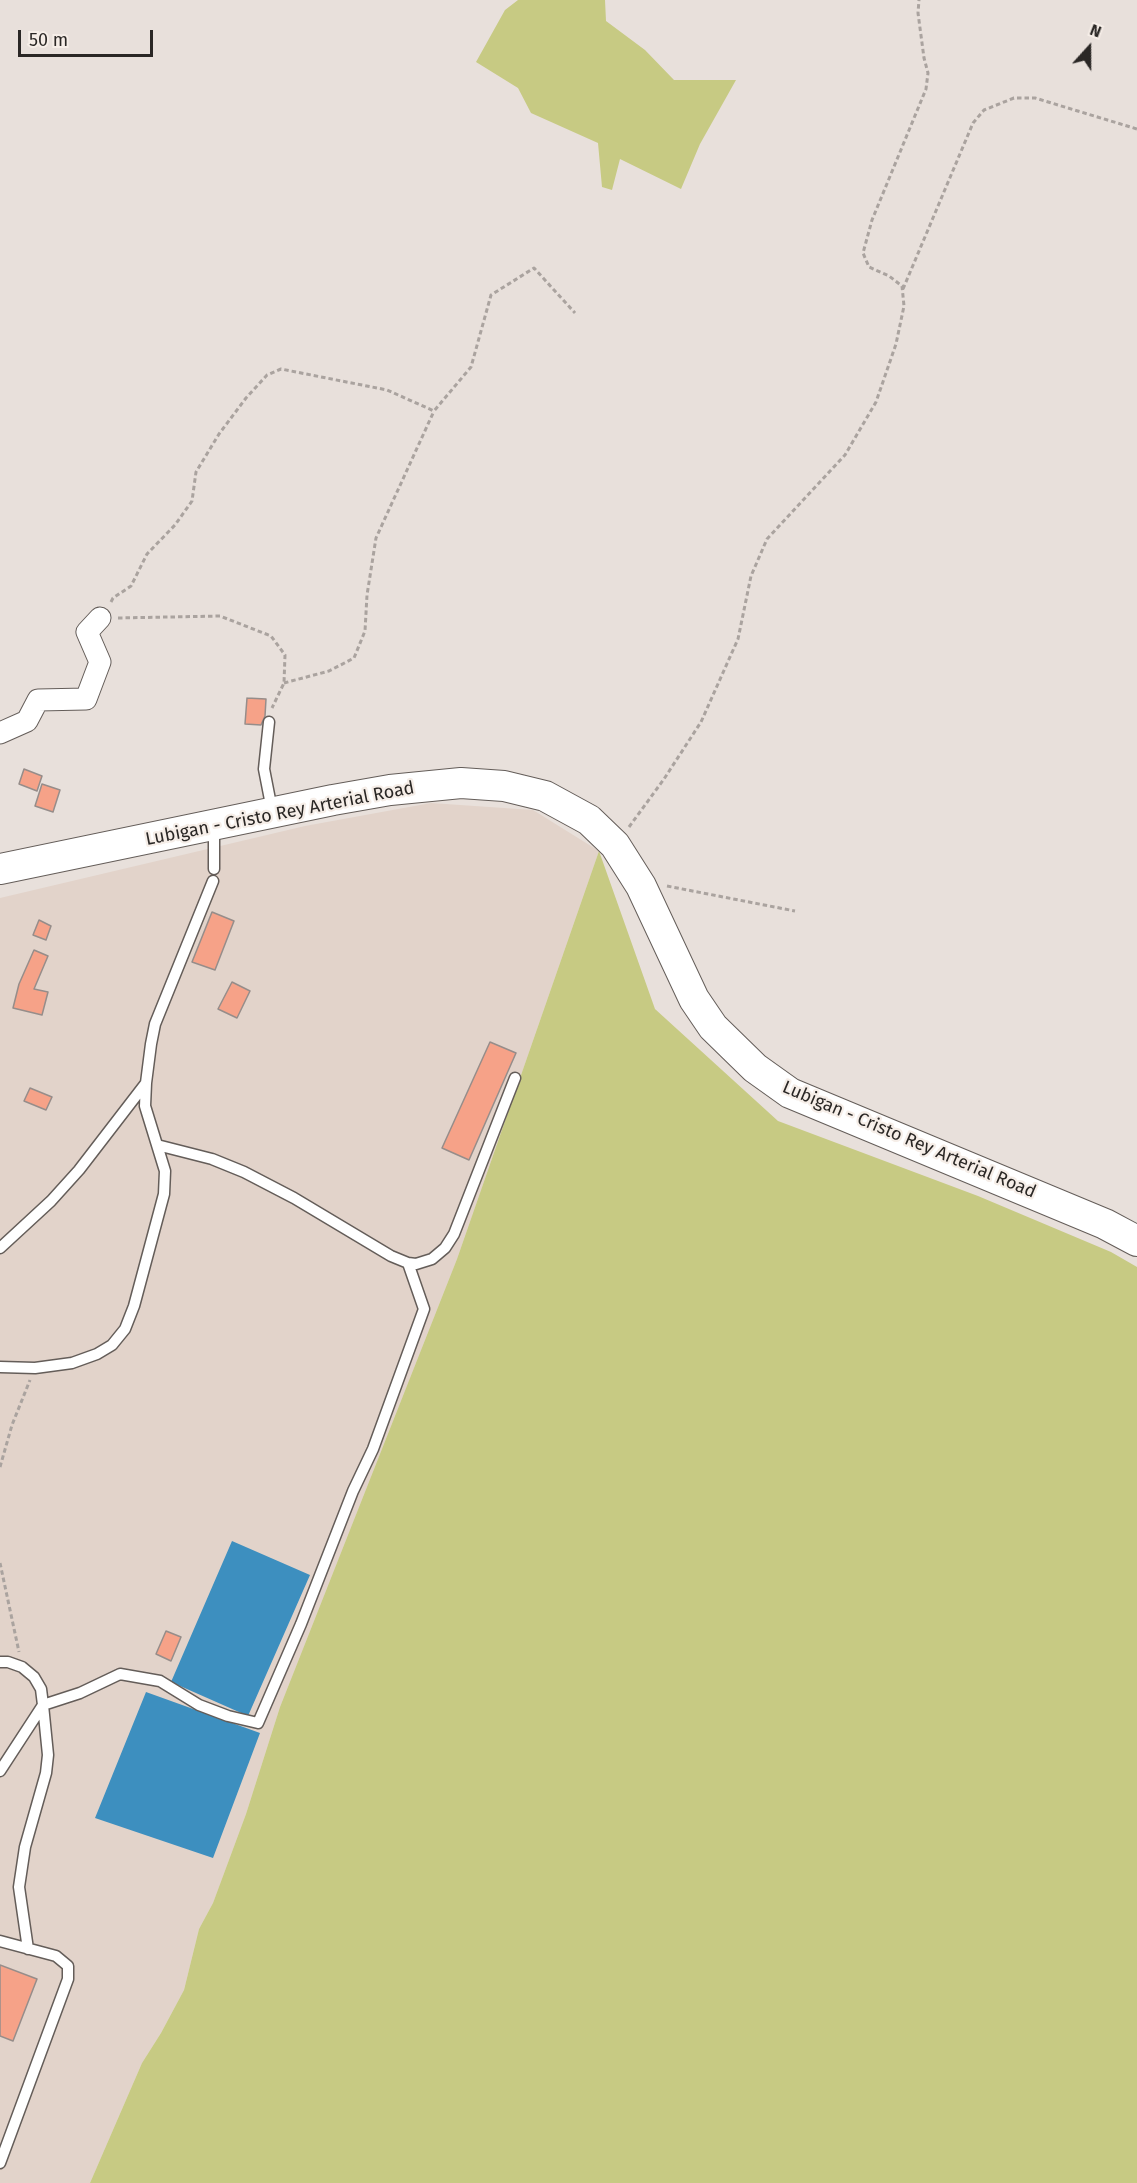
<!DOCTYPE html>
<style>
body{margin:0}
#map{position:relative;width:1137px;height:2183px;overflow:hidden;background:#e8e0db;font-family:"Fira Sans",sans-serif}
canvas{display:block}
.north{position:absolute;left:1059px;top:18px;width:60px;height:60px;-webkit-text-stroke:4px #f6eee8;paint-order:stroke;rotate:21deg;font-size:16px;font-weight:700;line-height:24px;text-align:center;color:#2a2725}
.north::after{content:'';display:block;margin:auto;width:21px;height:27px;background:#2a2725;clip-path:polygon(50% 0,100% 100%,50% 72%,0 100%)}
.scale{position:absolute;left:18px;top:30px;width:135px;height:27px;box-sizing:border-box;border:3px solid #2a2725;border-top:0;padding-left:8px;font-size:18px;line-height:21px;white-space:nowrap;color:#2a2725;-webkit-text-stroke:4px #f6eee8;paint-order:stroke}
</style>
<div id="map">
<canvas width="1137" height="2183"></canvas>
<div class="north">N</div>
<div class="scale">50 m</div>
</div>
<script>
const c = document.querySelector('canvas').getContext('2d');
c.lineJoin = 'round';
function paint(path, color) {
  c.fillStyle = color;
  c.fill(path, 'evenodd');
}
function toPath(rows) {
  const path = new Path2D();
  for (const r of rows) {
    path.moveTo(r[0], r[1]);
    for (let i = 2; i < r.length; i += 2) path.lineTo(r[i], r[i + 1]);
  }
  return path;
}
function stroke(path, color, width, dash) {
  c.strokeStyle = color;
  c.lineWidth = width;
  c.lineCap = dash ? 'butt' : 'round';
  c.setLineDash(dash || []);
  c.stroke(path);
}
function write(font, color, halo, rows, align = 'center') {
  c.font = font + ' "Fira Sans",sans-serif';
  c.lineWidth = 4.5;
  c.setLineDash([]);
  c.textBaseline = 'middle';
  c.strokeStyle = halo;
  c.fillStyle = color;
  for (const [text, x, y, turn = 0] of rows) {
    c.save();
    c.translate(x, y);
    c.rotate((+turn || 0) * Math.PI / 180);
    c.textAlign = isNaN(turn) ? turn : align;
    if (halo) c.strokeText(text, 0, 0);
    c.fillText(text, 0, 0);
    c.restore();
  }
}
paint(toPath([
 [431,803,533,810,599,851,457,1259,280,1707,246,1814,213,1903,199,1929,184,1990,161,2033,142,2063,90,2183,0,2183,0,898,305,826]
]), '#e2d3ca');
paint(toPath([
 [518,0,605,0,606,21,645,50,674,80,736,80,700,144,681,189,620,159,612,190,602,187,598,143,531,113,518,88,476,62,505,10],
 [599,851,655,1009,778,1121,978,1196,1111,1252,1137,1267,1137,2183,90,2183,142,2063,161,2033,184,1990,199,1929,213,1903,246,1814,280,1707,457,1259]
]), '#c7ca83');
paint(toPath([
 [232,1541,310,1575,248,1716,171,1682],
 [146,1692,260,1733,213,1858,95,1818]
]), '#3d8fbf');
const building = toPath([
 [247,698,266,699,265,716,261,725,245,724,247,698],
 [24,769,42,776,37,791,19,784,24,769],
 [42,784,60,790,53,812,35,806,42,784],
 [212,912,234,921,215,970,192,962,212,912],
 [39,920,51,926,46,940,33,935,39,920],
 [34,950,48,956,34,989,48,992,42,1015,13,1008,19,984,34,950],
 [232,982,250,991,237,1018,218,1009,232,982],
 [490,1042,516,1053,469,1160,442,1148,490,1042],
 [30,1088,52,1097,46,1110,24,1101,30,1088],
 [166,1631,181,1637,171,1661,156,1654,166,1631],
 [0,1965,37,1979,13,2041,0,2036,0,1965]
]);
paint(building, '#f6a288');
stroke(building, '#968d8a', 1.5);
const service = toPath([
 [269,722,264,769,272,810],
 [214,869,214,827],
 [157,1145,212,1159,244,1172,294,1198,391,1256,408,1263,416,1264,432,1259,445,1248,454,1234,515,1078],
 [0,1248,51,1201,79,1170,146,1083],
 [0,1367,35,1368,72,1363,97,1354,112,1345,125,1329,134,1306,164,1194,165,1171,145,1106,146,1083,151,1044,155,1024,213,881],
 [0,1662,8,1662,22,1667,34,1677,41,1689,43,1705,48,1755,46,1773,25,1847,19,1887,28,1949],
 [0,1771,43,1705,80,1693,120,1674,160,1681,199,1705,228,1716,258,1723,301,1624,353,1491,373,1449,424,1309,408,1263],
 [0,1941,56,1956,68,1966,68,1979,0,2163]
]);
const minor = toPath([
 [0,733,27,721,38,700,86,699,100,662,87,632,100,618]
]);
const secondary = toPath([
 [0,869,333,800,390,790,461,783,504,786,545,796,589,820,615,845,641,886,694,999,713,1027,755,1068,790,1093,1105,1224,1137,1241]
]);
stroke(service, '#645d59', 13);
stroke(minor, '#645d59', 23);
stroke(secondary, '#645d59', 32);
stroke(toPath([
 [903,289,973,123,984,110,1014,98,1035,98,1137,129],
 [111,602,113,598,131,586,147,554,175,525,192,501,196,472,219,434,246,398,267,375,281,369,387,390,434,411,471,367,491,295,534,268,575,313],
 [118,618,220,616,271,636,285,655,284,683,272,708],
 [284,683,329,671,354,658,365,631,367,595,376,538,434,411],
 [629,827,664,779,701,722,738,639,751,576,767,539,845,455,876,402,896,344,904,306,902,286,889,276,869,267,863,253,872,220,926,89,928,73,924,58,918,13,919,0],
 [667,886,795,911],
 [0,1467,12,1425,30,1380],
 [0,1563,19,1652]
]), '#aaa39f', 3, [4.5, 3]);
stroke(service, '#fff', 10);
stroke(minor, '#fff', 21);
stroke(secondary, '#fff', 30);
write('18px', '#2a2725', '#f6eee8', [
 ["Lubigan - Cristo Rey Arterial Road",280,814,-11],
 ["Lubigan - Cristo Rey Arterial Road",909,1140,23]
]);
</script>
